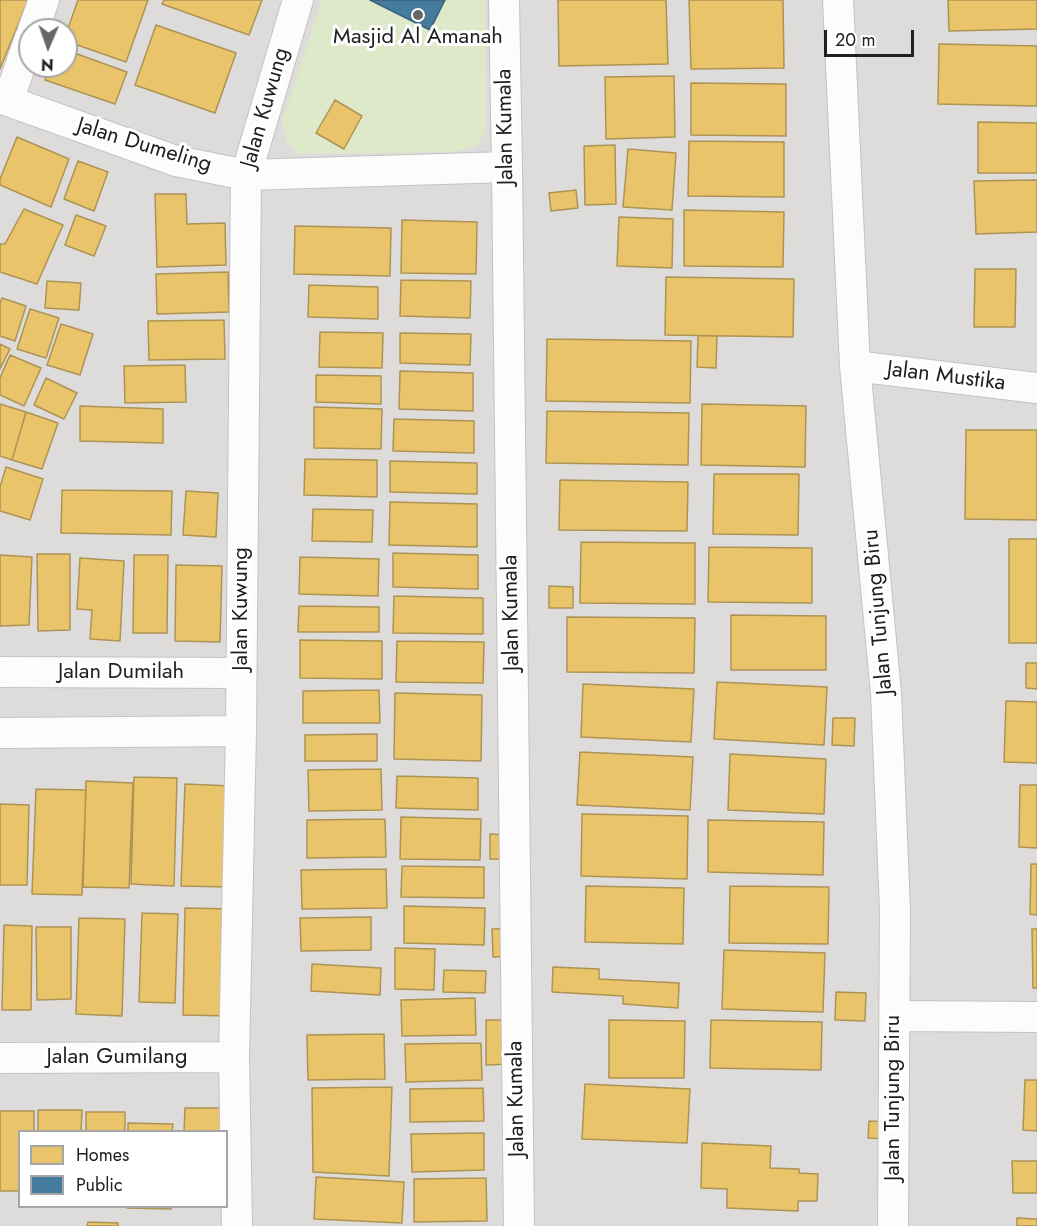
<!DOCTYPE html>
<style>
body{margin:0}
#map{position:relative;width:1037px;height:1226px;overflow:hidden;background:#eeece9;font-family:Jost,sans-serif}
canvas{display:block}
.legend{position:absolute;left:18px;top:1130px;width:210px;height:78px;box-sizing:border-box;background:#fff;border:2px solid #a6a6a6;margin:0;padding:8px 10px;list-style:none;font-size:18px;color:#202020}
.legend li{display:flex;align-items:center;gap:12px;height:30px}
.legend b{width:30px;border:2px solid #a6a6a6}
.north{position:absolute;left:18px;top:18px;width:60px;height:60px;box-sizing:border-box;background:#fff;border:2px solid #a6a6a6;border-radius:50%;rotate:182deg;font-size:16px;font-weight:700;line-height:24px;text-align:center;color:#202020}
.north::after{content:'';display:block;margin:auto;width:21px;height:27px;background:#686766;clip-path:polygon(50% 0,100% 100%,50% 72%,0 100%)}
.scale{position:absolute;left:824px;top:30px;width:90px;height:27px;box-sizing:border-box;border:3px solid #202020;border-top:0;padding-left:8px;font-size:18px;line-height:21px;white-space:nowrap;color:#202020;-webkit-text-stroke:4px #fff;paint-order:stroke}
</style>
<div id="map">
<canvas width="1037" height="1226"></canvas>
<ul class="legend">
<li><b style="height:16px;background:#e9c46a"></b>Homes</li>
<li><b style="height:16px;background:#457b9d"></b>Public</li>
</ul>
<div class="north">N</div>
<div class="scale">20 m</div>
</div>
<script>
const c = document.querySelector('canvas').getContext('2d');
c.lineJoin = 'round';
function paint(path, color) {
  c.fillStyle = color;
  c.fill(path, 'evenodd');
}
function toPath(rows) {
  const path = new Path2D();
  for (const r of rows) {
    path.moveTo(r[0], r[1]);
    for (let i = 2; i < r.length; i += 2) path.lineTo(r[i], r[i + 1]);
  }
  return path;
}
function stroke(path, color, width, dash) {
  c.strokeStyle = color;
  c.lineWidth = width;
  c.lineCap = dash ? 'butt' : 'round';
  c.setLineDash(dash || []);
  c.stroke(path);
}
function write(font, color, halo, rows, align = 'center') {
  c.font = font + ' Jost,sans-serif';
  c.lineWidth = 6;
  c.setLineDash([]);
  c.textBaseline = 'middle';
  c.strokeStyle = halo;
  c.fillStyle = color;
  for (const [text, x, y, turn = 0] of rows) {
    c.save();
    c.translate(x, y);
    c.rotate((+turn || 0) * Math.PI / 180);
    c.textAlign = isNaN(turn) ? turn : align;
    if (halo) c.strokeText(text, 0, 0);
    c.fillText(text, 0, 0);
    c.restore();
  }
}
paint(toPath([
 [0,0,1037,0,1037,1226,0,1226],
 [30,30,66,30,66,66,30,66],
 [20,1132,226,1132,226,1206,20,1206]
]), '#dddcda');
paint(toPath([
 [322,0,485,0,486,130,476,147,451,152,299,154,286,140,282,121]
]), '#dee9ca');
const homes = toPath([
 [0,0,28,0,0,69,0,0],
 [78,0,148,0,126,62,66,41,66,34,78,0],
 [164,0,262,0,249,35,162,4,164,0],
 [558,0,666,0,668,64,559,66,558,0],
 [689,0,783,0,784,68,691,69,689,0],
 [948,0,1037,0,1037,29,949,31,948,0],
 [156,25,236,53,215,113,135,85,156,25],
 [939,44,1037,46,1037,106,938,104,939,44],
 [66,50,127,72,115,104,45,80,50,66,66,66,66,50],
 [674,76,675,137,606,139,605,77,674,76],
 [691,83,786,84,786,136,691,135,691,83],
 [335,100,362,116,344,149,316,133,335,100],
 [978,122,1037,123,1037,173,978,173,978,122],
 [17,137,69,159,51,207,0,185,0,179,17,137],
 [689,141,784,142,784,197,688,196,689,141],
 [615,145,616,204,585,205,584,146,615,145],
 [628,149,676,153,672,210,623,207,628,149],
 [78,161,108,172,94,211,64,199,78,161],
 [1037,180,1037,232,976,234,974,181,1037,180],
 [576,190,578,208,551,211,549,193,576,190],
 [155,194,186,194,187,224,225,223,226,265,157,267,155,194],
 [24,209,63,225,37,284,0,272,0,244,5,244,24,209],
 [684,210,784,212,783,267,684,266,684,210],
 [76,215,106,226,94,256,65,245,76,215],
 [619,217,673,219,672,268,617,266,619,217],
 [402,220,477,222,476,274,401,273,402,220],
 [295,226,391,228,390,276,294,274,295,226],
 [975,269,1016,269,1015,327,974,327,975,269],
 [228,272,229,312,157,314,156,274,228,272],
 [666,277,794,279,793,337,665,335,666,277],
 [401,280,471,281,470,318,400,316,401,280],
 [47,281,81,283,79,310,45,308,47,281],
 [309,285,378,287,378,319,308,317,309,285],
 [2,298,26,306,15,341,0,336,0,304,2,298],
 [30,309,59,318,46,358,17,349,30,309],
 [224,320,225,359,149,360,148,321,224,320],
 [61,324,93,334,80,375,47,365,61,324],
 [320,332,383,333,382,368,319,367,320,332],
 [400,333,471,334,470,365,400,363,400,333],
 [698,336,717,336,716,368,697,367,698,336],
 [547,339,691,341,690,403,546,401,547,339],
 [0,344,10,349,0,369,0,344],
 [10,355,41,368,24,406,0,395,0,378,10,355],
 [185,365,186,402,125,403,124,366,185,365],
 [400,371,473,373,473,411,399,409,400,371],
 [316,375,381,376,381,404,316,402,316,375],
 [46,378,77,393,64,419,34,405,46,378],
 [0,404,26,412,12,460,0,456,0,404],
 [702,404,806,406,805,467,701,465,702,404],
 [80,406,163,409,163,443,80,441,80,406],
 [314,407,382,409,381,449,314,448,314,407],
 [547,411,689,413,688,465,546,463,547,411],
 [26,412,58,423,42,469,12,460,26,412],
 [394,419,474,421,474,453,393,451,394,419],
 [966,430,1037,430,1037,520,965,519,966,430],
 [305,459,377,460,377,497,304,495,305,459],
 [390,461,477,463,477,494,390,492,390,461],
 [6,467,43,479,30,520,0,511,0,487,6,467],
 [714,474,799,474,798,535,713,534,714,474],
 [560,480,688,482,687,531,559,530,560,480],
 [62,490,172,491,171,535,61,533,62,490],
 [186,491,218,493,216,537,183,535,186,491],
 [390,502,477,504,477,547,389,545,390,502],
 [313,509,373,510,372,542,312,541,313,509],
 [1009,539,1037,539,1037,643,1009,643,1009,539],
 [581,542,695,543,695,604,580,603,581,542],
 [709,547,812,548,812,603,708,602,709,547],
 [393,553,478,555,478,589,393,587,393,553],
 [37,554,70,554,70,630,38,631,37,554],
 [0,555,32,557,29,625,0,626,0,555],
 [134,555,168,555,167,633,133,633,134,555],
 [300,557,379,559,378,596,299,594,300,557],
 [80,558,124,561,120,641,90,639,92,610,77,609,80,558],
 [176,565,222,566,220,642,175,641,176,565],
 [549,586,573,587,573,608,549,608,549,586],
 [394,596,483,598,483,634,393,633,394,596],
 [299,606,379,607,379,632,298,632,299,606],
 [731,615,826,616,826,670,731,670,731,615],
 [567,617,695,618,694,673,567,672,567,617],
 [300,640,382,641,382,679,300,678,300,640],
 [397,641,484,642,483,683,396,682,397,641],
 [1026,663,1037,663,1037,689,1026,688,1026,663],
 [717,682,827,687,824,745,714,739,717,682],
 [583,684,694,689,691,742,581,737,583,684],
 [379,690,380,723,303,723,303,691,379,690],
 [395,693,482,695,481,761,394,759,395,693],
 [1006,701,1037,702,1037,763,1004,762,1006,701],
 [833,718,855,718,854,746,832,745,833,718],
 [377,734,377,761,305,761,305,735,377,734],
 [580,752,693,757,690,810,577,805,580,752],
 [730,754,826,759,824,814,728,810,730,754],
 [381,769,382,810,309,811,308,770,381,769],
 [397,776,478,778,478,810,396,808,397,776],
 [134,777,177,778,174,886,131,884,134,777],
 [86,781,133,783,129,888,83,887,86,781],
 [185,784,231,786,228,887,181,886,185,784],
 [1020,785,1037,785,1037,848,1019,847,1020,785],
 [36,789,86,790,82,895,32,894,36,789],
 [0,804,29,805,27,885,0,885,0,804],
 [582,814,688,816,687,879,581,876,582,814],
 [401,817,481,819,480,860,400,859,401,817],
 [385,819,386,857,307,858,307,820,385,819],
 [708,820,824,822,823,875,708,872,708,820],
 [490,834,508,835,508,859,490,859,490,834],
 [1031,864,1037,864,1037,915,1030,914,1031,864],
 [402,866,484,867,484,898,401,897,402,866],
 [386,869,387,908,302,909,301,870,386,869],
 [586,886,684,888,683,944,585,942,586,886],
 [730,886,829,887,828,944,729,943,730,886],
 [404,906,485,908,484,945,404,943,404,906],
 [185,908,232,909,230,1016,183,1015,185,908],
 [142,913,178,914,175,1003,139,1002,142,913],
 [371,917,371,950,301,951,300,918,371,917],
 [79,918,125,919,122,1016,76,1014,79,918],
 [4,925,32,926,31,1010,2,1010,4,925],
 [36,927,71,927,71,999,37,1000,36,927],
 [492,929,508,929,510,956,493,957,492,929],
 [1032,929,1037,929,1037,988,1033,988,1032,929],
 [395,948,435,949,434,990,395,989,395,948],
 [724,950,825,953,823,1012,722,1009,724,950],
 [312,964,381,968,380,995,311,991,312,964],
 [553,967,599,969,599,979,679,983,678,1008,623,1004,623,996,552,992,553,967],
 [444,970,486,971,485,993,443,992,444,970],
 [836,992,866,993,865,1021,835,1020,836,992],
 [475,998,476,1035,402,1036,401,1000,475,998],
 [486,1020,510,1020,511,1064,486,1065,486,1020],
 [609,1020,685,1021,684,1078,609,1078,609,1020],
 [711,1020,822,1022,821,1070,710,1068,711,1020],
 [384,1034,385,1079,308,1080,307,1035,384,1034],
 [481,1043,482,1080,406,1082,405,1044,481,1043],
 [1025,1080,1037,1080,1037,1131,1023,1130,1025,1080],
 [585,1084,690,1089,687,1143,582,1139,585,1084],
 [392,1087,389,1176,313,1172,312,1088,392,1087],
 [483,1088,484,1121,410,1122,410,1089,483,1088],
 [185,1108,228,1108,226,1132,184,1132,185,1108],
 [38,1110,82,1110,81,1132,38,1132,38,1110],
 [0,1111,34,1111,34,1132,20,1132,20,1191,0,1191,0,1111],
 [86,1112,125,1112,125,1132,86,1132,86,1112],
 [869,1121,889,1122,889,1139,868,1138,869,1121],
 [128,1123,173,1124,172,1132,128,1132,128,1123],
 [484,1133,484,1170,412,1172,411,1134,484,1133],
 [702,1143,771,1146,770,1168,799,1169,799,1173,818,1174,817,1201,798,1201,798,1211,727,1208,727,1189,701,1188,702,1143],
 [1012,1161,1037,1161,1037,1193,1013,1193,1012,1161],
 [316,1177,404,1182,402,1223,314,1219,316,1177],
 [486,1178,487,1221,414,1222,414,1179,486,1178],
 [127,1206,171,1206,171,1209,127,1208,127,1206],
 [1017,1218,1037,1219,1037,1226,1017,1226,1017,1218],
 [88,1222,118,1223,118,1226,87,1226,88,1222]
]);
paint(homes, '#e9c46a');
stroke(homes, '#ad9354', 1.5);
const public = toPath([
 [370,0,445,0,430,30,370,0]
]);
paint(public, '#457b9d');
stroke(public, '#3a6078', 1.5);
const minor = toPath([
 [504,0,507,167,519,1226],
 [838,0,855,366,886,693,895,911,893,1226],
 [33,30,44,0],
 [0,98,176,161,246,175,507,167],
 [8,101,30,38],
 [855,366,1037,388],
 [0,672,241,673],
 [0,733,241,731],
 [895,1016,1037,1017],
 [0,1058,234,1057],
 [237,1226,234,1057,241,731,246,175,298,0]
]);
stroke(minor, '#c4c3c1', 32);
stroke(minor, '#fcfcfc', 30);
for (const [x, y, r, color] of [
 [418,15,6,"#686766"]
]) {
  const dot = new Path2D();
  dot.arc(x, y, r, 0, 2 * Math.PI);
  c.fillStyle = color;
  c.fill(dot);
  stroke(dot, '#fff', 2);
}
write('22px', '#202020', '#fff', [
 ["Masjid Al Amanah",418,38]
]);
write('22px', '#202020', '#fff', [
 ["Jalan Kuwung",266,108,-74],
 ["Jalan Kumala",506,127,-91],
 ["Jalan Dumeling",144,146,17],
 ["Jalan Mustika",946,377,7],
 ["Jalan Kuwung",242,609,-90],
 ["Jalan Tunjung Biru",879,612,-95],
 ["Jalan Kumala",512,613,-91],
 ["Jalan Dumilah",121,673],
 ["Jalan Gumilang",117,1058],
 ["Jalan Tunjung Biru",894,1098,-90],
 ["Jalan Kumala",517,1099,-91]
]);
</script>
